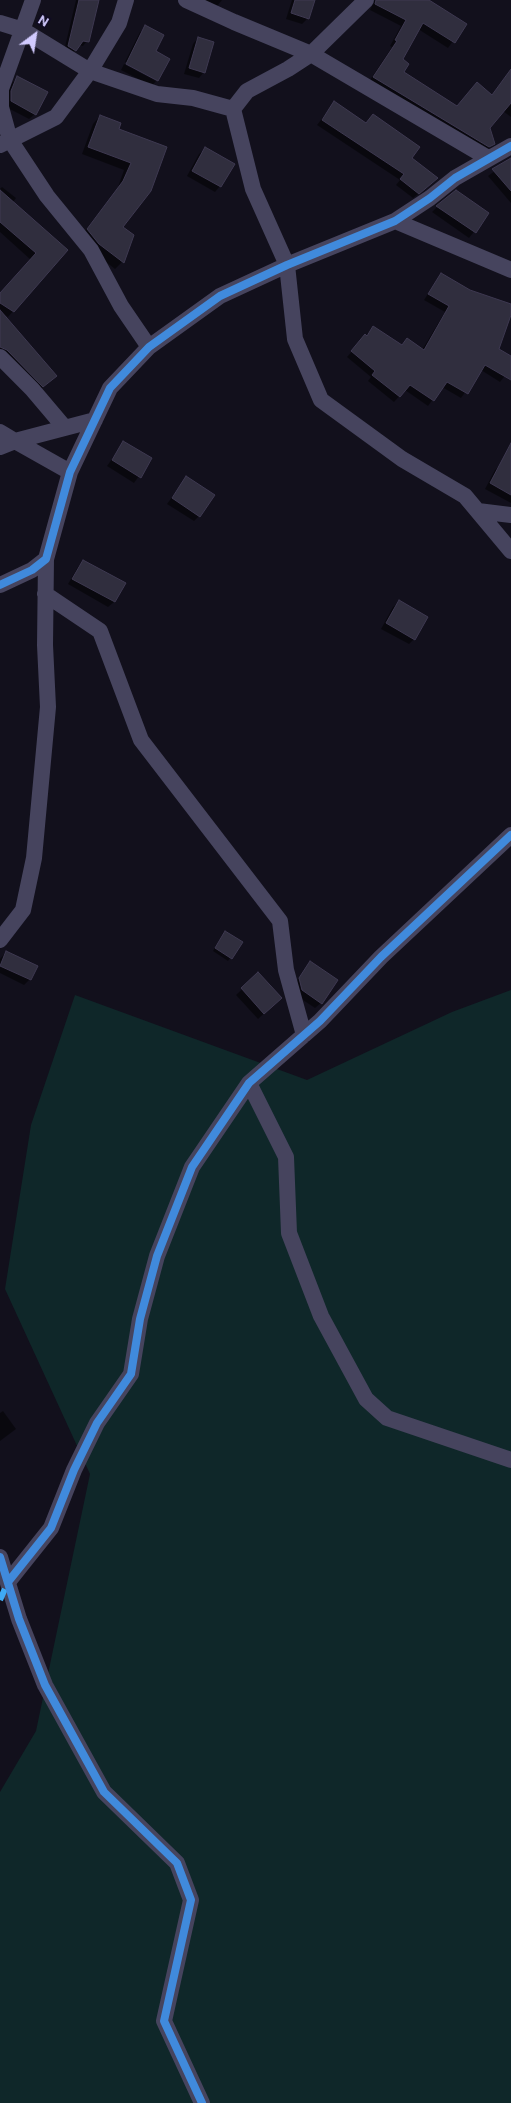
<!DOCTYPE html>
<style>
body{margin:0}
#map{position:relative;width:511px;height:2103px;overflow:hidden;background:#12101c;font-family:Overpass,sans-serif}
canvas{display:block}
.north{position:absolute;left:10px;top:10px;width:50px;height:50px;-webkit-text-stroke:4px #0f0b21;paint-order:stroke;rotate:31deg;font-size:14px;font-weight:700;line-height:20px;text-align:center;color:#d2cbff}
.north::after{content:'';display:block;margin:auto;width:18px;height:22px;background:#d2cbff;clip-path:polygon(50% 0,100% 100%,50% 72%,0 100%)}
</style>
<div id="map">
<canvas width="511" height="2103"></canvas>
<div class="north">N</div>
</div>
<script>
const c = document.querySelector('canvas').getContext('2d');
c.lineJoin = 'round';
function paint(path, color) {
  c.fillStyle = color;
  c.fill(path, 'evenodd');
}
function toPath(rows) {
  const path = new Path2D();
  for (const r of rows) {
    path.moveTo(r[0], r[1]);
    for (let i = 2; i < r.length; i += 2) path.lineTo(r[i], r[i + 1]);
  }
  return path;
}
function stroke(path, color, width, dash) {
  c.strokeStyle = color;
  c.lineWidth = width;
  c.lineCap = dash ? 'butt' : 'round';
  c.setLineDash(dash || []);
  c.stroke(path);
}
paint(toPath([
 [511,990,511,2103,0,2103,0,1792,36,1731,90,1474,5,1289,31,1125,75,995,307,1080,452,1012]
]), '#0f2729');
paint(toPath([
 [76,0,97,0,87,41,83,46,79,45,71,55,64,51],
 [205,0,222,0,214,10],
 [292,0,313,0,307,19,302,24,286,19],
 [375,0,427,0,465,24,448,48,418,29,401,60,402,72,457,108,492,96,511,84,511,117,503,111,488,128,494,143,488,149,368,83,392,47,390,46,401,26,370,10],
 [146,27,154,52,157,79,125,62,140,32],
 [198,38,204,72,199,78,184,74,193,44],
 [124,64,156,81,152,86,121,70],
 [17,78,35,114,29,119,6,107,6,97,12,83],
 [334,103,365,124,373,116,410,159,437,179,413,198,396,185,400,180,317,125],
 [100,116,117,130,166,148,121,228,132,236,122,262,115,269,92,251,80,237,117,190,124,170,82,154,93,124],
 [205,149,220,186,215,192,187,176,199,154],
 [511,159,511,203,488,176],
 [2,187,16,198,13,202,66,250,8,317,0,312,0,294,31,260,0,232,0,189],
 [437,207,488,214,469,238,432,212],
 [441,274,470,291,511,305,511,311,498,350,511,358,511,368,500,382,481,370,461,398,442,387,428,406,405,390,394,402,368,381,371,377,347,357,373,328,401,346,407,340,422,350,445,312,424,300],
 [0,337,50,381,37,392,0,355],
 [124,442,151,459,134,483,107,466],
 [501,464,511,469,511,503,485,489,495,470],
 [186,478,199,516,194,521,167,504],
 [83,561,124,584,114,602,108,607,68,584,78,567],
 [399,602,414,639,409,644,381,629,393,607],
 [223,935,241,942,228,961,213,951],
 [6,952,30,979,24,985,0,973,0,959],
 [310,963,321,1003,315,1008,297,996,294,985],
 [258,974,274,1004,258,1019,236,995],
 [3,1411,16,1429,0,1441,0,1413]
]), '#0007');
const building = toPath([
 [79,0,99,0,89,42,83,41,76,51,68,46,79,0],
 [295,0,315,0,309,19,291,13,295,0],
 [376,0,429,0,467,24,455,43,423,23,403,59,409,64,404,72,457,106,477,82,492,95,511,69,511,103,490,128,495,144,489,147,373,77,397,41,395,40,406,20,375,4,376,0],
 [145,25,164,35,156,51,170,59,158,81,126,64,145,25],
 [198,37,214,42,205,73,189,68,198,37],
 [17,76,48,92,36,115,11,101,11,91,17,76],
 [334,101,366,123,373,114,420,147,412,158,438,178,419,194,400,179,404,174,322,120,334,101],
 [100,115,121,123,119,129,167,147,151,191,123,227,134,235,124,263,99,244,87,229,123,181,131,163,88,147,100,115],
 [205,147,235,164,221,187,192,171,205,147],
 [511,158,511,191,492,169,511,158],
 [0,190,68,250,14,312,0,303,0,293,36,253,0,222,0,190],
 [456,190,489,213,476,233,436,206,456,190],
 [441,273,470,290,511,304,511,315,499,349,511,356,511,380,485,365,468,394,447,382,434,401,410,385,400,397,372,375,375,371,351,351,365,334,367,336,373,326,402,345,407,338,424,350,449,306,428,294,441,273],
 [0,310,57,376,43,387,7,350,0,347,0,310],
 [123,441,152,458,141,478,112,460,123,441],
 [511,443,511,495,490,483,511,443],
 [186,476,215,495,200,517,172,498,186,476],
 [83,560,126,583,115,602,72,579,83,560],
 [399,600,428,617,415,640,386,623,399,600],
 [225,931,243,942,232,959,215,948,225,931],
 [6,951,38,966,31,980,0,966,6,951],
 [310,961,338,980,322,1004,302,990,299,978,310,961],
 [258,972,282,998,264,1014,241,988,258,972]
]);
paint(building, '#302e3e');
stroke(building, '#3e3951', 1);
stroke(toPath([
 [33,0,1,89,1,107,10,140,47,196,91,250,121,306,149,347],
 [186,0,234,22,311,54,488,158],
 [0,23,23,30,90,71,119,23,126,0],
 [233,109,253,189,287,265,295,339,321,400,402,459,465,496,511,551],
 [0,145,56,117,90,71,157,94,193,98,233,109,247,91,288,69,311,54,366,0],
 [395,221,511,270],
 [0,357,32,389,65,428],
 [0,432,15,441,95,420],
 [0,447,15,441,70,472],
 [478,511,511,515],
 [0,585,32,570,46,559,70,472,110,388,149,347,220,296,287,265,395,221,430,198,455,178,511,146],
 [45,594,100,631,141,740,280,921,286,970,304,1035],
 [0,940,23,910,34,858,48,707,45,645,46,559],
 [249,1083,286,1157,289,1233,321,1316,366,1399,387,1418,511,1460],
 [0,1557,19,1619,45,1685,104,1792,177,1863,191,1900,164,2021,202,2103],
 [8,1582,51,1528,74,1470,97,1423,131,1374,140,1319,157,1256,192,1167,249,1083,320,1021,381,957,511,835]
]), '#46445e', 16);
stroke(toPath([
 [0,1600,8,1582]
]), '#3fa9f5', 6, [12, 6]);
stroke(toPath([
 [0,585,32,570,46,559,70,472,110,388,149,347,220,296,287,265,395,221,430,198,455,178,511,146],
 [0,1557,19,1619,45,1685,104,1792,177,1863,191,1900,164,2021,202,2103],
 [8,1582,51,1528,74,1470,97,1423,131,1374,140,1319,157,1256,192,1167,249,1083,320,1021,381,957,511,835]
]), '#408adc', 8);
</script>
